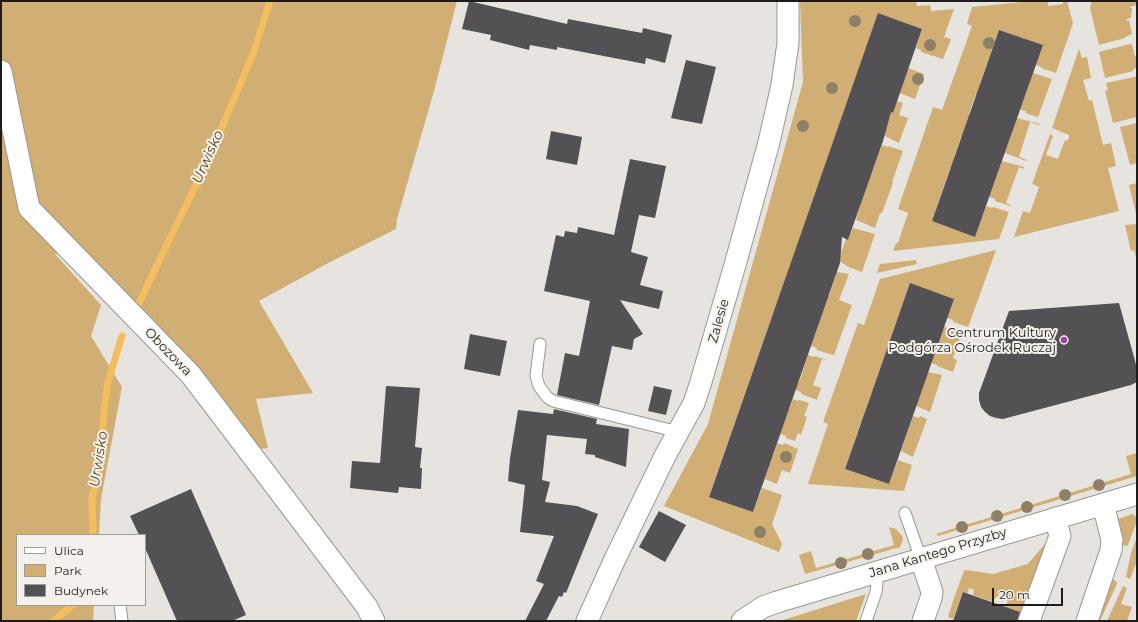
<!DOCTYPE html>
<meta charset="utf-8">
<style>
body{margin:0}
#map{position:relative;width:1138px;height:622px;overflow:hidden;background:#e7e4df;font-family:Montserrat,sans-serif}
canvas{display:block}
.frame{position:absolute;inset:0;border:2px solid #1d1c1b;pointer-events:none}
.legend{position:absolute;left:16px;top:534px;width:130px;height:72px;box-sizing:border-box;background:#f4f1ec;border:1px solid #9e9c98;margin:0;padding:5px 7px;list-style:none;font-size:12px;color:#1d1c1b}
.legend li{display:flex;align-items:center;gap:8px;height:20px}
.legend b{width:20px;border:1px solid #9e9c98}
.scale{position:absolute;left:992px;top:588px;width:71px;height:18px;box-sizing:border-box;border:2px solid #1d1c1b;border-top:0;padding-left:5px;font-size:12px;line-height:14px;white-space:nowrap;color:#1d1c1b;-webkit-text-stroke:3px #f4f1ec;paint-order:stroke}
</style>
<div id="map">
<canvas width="1138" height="622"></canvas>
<div class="frame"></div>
<ul class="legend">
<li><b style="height:5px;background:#fff"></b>Ulica</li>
<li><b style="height:11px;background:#d0ae74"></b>Park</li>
<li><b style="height:11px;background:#545154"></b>Budynek</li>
</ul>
<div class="scale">20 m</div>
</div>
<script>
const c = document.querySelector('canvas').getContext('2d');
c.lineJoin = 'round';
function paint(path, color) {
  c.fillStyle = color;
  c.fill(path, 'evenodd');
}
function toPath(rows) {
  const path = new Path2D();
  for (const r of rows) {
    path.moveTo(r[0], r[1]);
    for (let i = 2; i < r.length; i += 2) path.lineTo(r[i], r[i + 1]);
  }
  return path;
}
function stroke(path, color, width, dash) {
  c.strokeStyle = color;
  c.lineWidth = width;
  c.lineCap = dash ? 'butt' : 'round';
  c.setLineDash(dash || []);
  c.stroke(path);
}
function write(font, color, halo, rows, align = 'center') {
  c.font = font + ' Montserrat,sans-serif';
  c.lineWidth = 4;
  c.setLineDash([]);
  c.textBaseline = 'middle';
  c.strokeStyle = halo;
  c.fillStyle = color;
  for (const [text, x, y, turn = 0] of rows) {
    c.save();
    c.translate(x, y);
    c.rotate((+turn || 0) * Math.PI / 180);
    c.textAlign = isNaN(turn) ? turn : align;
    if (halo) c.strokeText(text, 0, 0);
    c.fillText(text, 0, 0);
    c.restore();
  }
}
paint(toPath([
 [1,1,457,1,434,91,397,219,396,229,330,262,259,301,313,393,256,399,268,448,259,449,82,249,55,254,101,305,91,336,122,387,101,499,99,535,17,535,17,605,94,605,93,621,1,621],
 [800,1,916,1,917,6,930,5,931,11,954,9,944,37,951,39,943,59,921,52,921,50,916,48,922,29,878,13,871,175,882,145,887,147,888,146,903,151,892,182,893,183,882,213,880,213,875,228,856,220,860,206,816,191,785,281,829,296,837,272,849,274,839,300,852,305,834,355,816,350,817,348,811,346,818,326,774,311,709,496,753,512,762,488,782,495,772,524,782,544,779,552,664,506,708,424,803,82],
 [1032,1,1048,1,1048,6,1063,4,1063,1,1067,1,1073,23,1056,73,1041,68,1041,67,1036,65,1042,45,999,30,980,83,982,84,979,94,976,94,969,113,971,115,963,138,961,137,954,157,956,158,953,169,950,168,932,221,975,236,986,206,992,208,993,207,1009,212,999,239,893,251,896,243,898,243,908,213,898,209,933,107,942,110,972,26,967,24,972,7],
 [1092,1,1137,1,1137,5,1130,7,1131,8,1132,8,1131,18,1126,19,1127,21,1129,20,1132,34,1125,37,1125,38,1099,45,1090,8],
 [1132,44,1135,56,1137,56,1137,68,1133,69,1133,71,1105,78,1099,52,1126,45],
 [1079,49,1082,58,1087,57,1091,78,1083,80,1089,101,1092,100,1103,145,1111,143,1116,166,1108,168,1119,211,1014,237,1023,211,1030,213,1039,187,1032,184,1050,134,1053,136,1046,155,1058,159,1065,140,1067,141,1069,138,1069,135,1052,128],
 [908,68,924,74,915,99,897,92],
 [1033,73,1052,79,1038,117,1025,113,1026,111,1020,110],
 [1134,77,1137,77,1137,117,1113,123,1105,91,1108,90,1106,83],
 [897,101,903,103,899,115,908,118,899,143,883,135,890,112,893,113],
 [1017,118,1040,124,1039,125,1030,122,1019,157,1027,160,1026,161,1005,153],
 [1137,123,1137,163,1130,165,1120,127],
 [1002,161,1024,167,1024,169,1019,167,1006,203,1011,205,1011,206,995,201,995,199,989,197],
 [1137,183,1137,214,1136,214,1129,185],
 [1137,224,1137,260,1134,250,1131,251,1125,225],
 [853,228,875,234,862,272,846,266,846,265,838,261,846,239,848,240],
 [996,250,968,327,953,322,953,320,947,318,954,299,910,284,865,411,864,422,861,422,845,469,889,484,898,460,912,465,904,491,808,484,828,424,823,422,858,323,864,325,880,279],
 [916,260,917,264,877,273,880,264],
 [944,327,962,332,953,358,957,360,953,372,937,366,937,365,929,362],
 [808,355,814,357,814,356,831,361,822,359,813,385,821,388,817,400,801,394,801,392,793,389,800,380],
 [928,372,942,375,930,412,914,405],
 [793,399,798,401,799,400,809,403,804,416,807,417,801,435,798,433,795,441,786,438,786,436,778,433,786,410,789,410],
 [913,416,919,418,920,416,927,419,913,457,901,451],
 [777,443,783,445,784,443,798,449,790,473,782,470,777,484,765,479,769,465,771,453,774,454],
 [1137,453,1137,476,938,536,936,534,1131,474,1126,456],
 [1133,514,1137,518,1137,521,1128,545,1127,546,1122,545,1117,519],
 [889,527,896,529,902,536,903,540,900,547,805,574,799,555,811,551,816,568,894,545],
 [1137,537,1137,561,1130,579,1126,577,1131,553],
 [1048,540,1020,621,1001,621,1008,601,1003,599,1005,594,1000,592,998,597,996,597,993,602,973,595,974,590,969,588,968,593,963,592,953,619,948,617,956,592,964,571,966,570,993,574,1028,564],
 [1110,579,1116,581,1117,584,1100,621,1096,621],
 [1123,586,1127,588,1121,604,1132,607,1127,621,1107,621],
 [866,594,856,621,780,621]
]), '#d0ae74');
stroke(toPath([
 [136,309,209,158,253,54,270,1],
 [93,535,92,498,101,460,104,409,108,382,122,336],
 [53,621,73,605]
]), '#f3be5f', 7);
paint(toPath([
 [469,1,567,24,568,19,642,33,643,28,672,35,665,63,646,58,645,64,557,47,557,50,530,45,529,50,490,40,491,35,462,29],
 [878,13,922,29,893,113,891,112,883,141,848,240,842,237,840,263,753,512,709,497],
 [999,30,1043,45,975,237,932,221],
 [686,60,716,67,702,124,671,118],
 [551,131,582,137,577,165,546,159],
 [630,159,666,166,655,218,639,215,631,252,648,257,640,285,663,291,659,309,620,300,643,334,634,339,632,350,612,346,599,405,557,395,565,353,579,356,590,301,544,291,556,235,564,237,565,231,577,233,578,227,614,235],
 [910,283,954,299,889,484,845,469],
 [1119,303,1137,368,1137,382,1131,385,1003,419,996,418,990,416,985,412,981,407,979,400,979,393,1009,311],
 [470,334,507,341,500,376,464,369],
 [386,386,420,388,415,447,422,448,420,468,422,468,421,489,399,487,398,493,350,488,352,461,380,463],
 [654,386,672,390,666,415,648,411],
 [554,409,597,419,596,424,629,429,626,467,595,457,595,455,585,454,587,439,547,435,542,480,550,482,545,502,577,506,598,514,566,593,564,592,562,597,559,596,546,621,525,621,544,584,536,581,554,536,520,532,525,485,508,481,510,458,518,410,553,414],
 [191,489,246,615,232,621,177,621,145,548,145,535,139,535,130,516],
 [659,511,686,525,665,562,639,547],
 [963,592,1020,612,1017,621,953,621]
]), '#545154');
const service = toPath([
 [540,344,536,376,539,386,547,397,553,401,679,432],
 [905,513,921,559],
 [120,605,122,621],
 [866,621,876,592,877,583,873,573]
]);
const minor = toPath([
 [1,71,29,208,191,375,367,607,374,621],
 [921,559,932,592,931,598,923,621],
 [587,621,615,559,665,456,694,403,700,385,735,265,769,142,782,85,788,43,788,1],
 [742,621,763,607,777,602,1137,494],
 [1029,621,1060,536,1055,518],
 [1087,621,1111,550,1112,540,1103,504]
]);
stroke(service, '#9a9793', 13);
stroke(minor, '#9a9793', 23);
stroke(service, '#fff', 11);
stroke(minor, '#fff', 21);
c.fillStyle = '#8d8067';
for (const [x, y] of [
 [855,21],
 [989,43],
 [930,45],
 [918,79],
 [832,88],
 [803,126],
 [786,457],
 [1099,485],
 [1065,495],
 [1027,507],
 [997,516],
 [962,527],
 [760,532],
 [868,554],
 [841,563]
]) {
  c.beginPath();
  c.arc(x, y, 6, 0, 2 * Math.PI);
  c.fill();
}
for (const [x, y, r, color] of [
 [1064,340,4,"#9b42ae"]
]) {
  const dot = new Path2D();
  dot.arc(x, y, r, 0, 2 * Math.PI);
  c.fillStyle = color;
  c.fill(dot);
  stroke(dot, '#f4f1ec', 1.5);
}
write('13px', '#1d1c1b', '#f4f1ec', [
 ["Zalesie",719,321,-74],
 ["Obozowa",168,352,46],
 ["Jana Kantego Przyzby",938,553,-17]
]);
write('13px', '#1d1c1b', '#f4f1ec', [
 ["Centrum Kultury",1056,333],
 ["Podgórza Ośrodek Ruczaj",1056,348]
], 'right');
write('italic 14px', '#533e16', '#f4f1ec', [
 ["Urwisko",208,157,-66],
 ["Urwisko",99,459,-81]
]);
</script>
